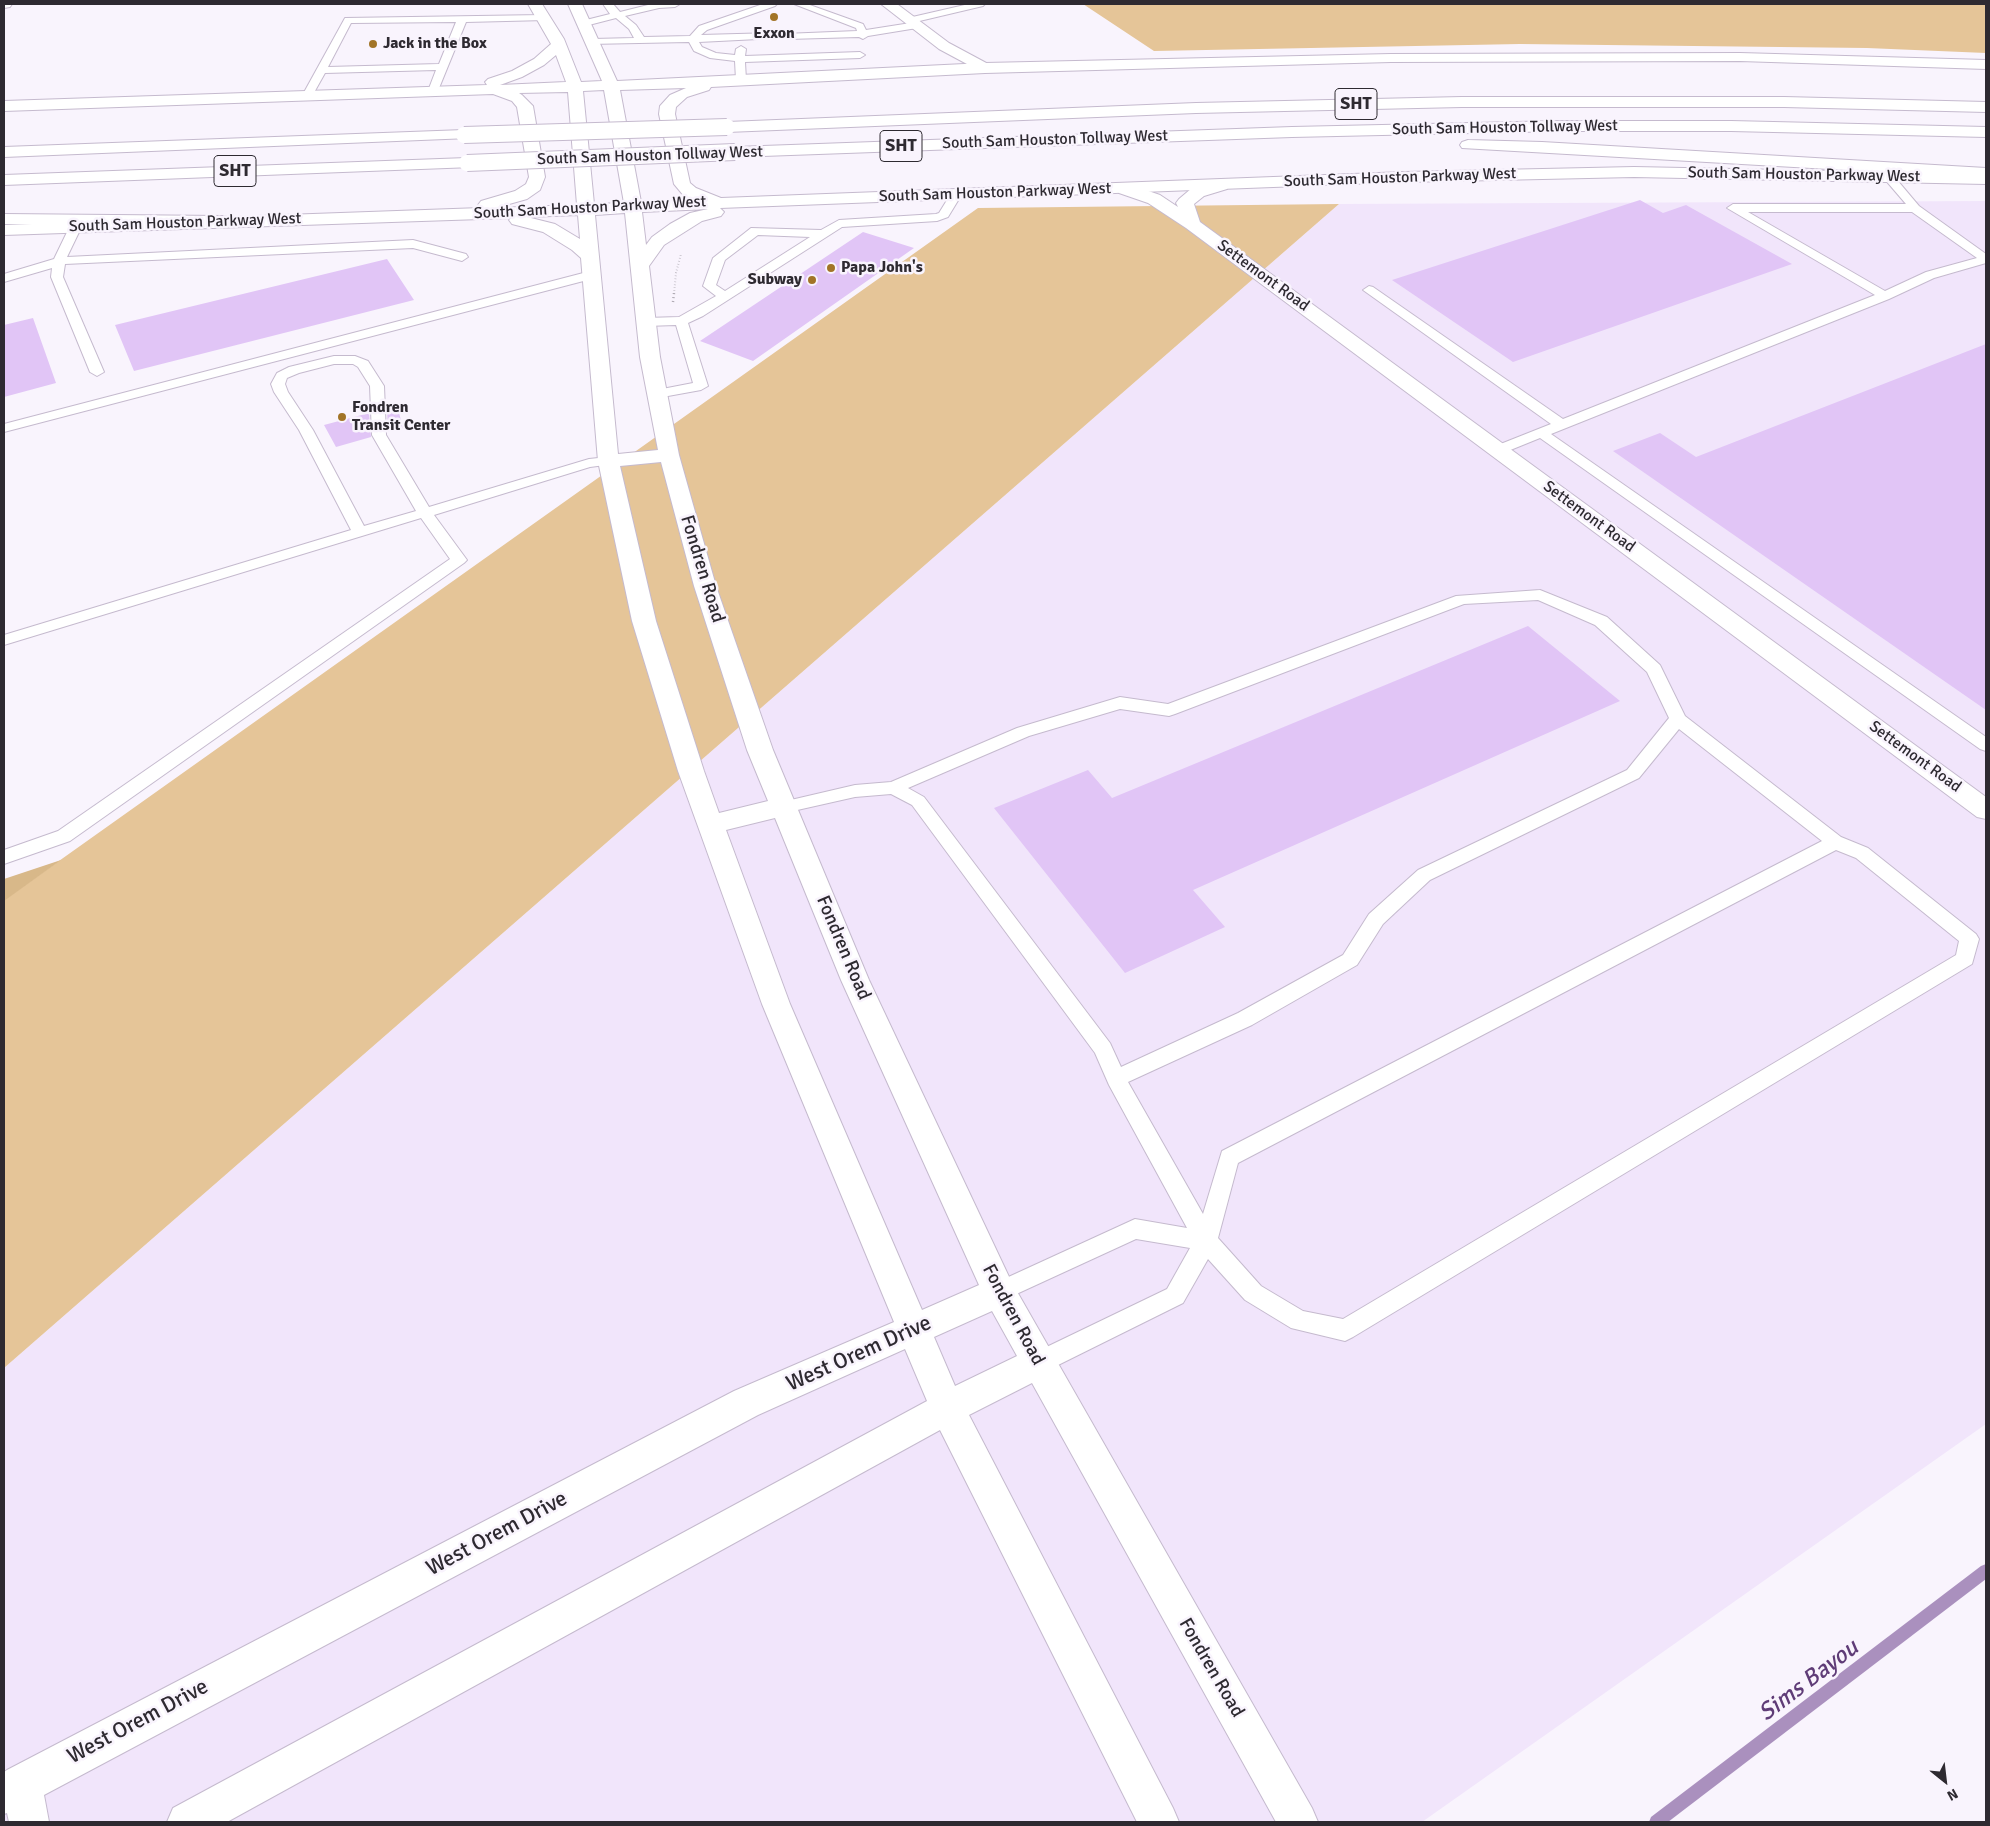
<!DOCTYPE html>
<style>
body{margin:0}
#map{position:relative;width:1990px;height:1826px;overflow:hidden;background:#f9f4fd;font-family:Signika,sans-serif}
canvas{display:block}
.frame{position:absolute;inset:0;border:5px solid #2e2a31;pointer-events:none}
.north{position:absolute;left:1920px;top:1756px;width:50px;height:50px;-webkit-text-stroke:4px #f9f4fd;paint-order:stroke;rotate:151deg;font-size:14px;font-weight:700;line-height:20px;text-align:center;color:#2e2a31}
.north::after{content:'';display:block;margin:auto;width:18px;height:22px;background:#2e2a31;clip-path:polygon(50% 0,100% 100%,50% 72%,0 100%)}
</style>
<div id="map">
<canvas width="1990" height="1826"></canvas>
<div class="frame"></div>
<div class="north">N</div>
</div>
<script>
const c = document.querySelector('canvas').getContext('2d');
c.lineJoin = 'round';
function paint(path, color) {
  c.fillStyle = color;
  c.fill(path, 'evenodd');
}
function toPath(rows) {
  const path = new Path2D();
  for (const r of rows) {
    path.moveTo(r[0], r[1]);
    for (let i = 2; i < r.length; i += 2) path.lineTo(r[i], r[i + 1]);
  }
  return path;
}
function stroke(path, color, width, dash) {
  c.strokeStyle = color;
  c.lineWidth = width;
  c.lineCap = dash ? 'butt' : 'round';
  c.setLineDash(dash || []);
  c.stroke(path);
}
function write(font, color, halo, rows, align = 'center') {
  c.font = font + ' Signika,sans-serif';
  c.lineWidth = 5;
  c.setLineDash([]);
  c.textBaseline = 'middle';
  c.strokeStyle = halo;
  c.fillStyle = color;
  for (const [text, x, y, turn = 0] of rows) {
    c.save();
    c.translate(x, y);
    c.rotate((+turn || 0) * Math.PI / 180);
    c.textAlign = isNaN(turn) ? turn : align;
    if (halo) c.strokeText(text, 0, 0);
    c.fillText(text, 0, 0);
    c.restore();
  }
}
paint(toPath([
 [1986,201,1986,1424,1422,1822,4,1822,4,1368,1339,204]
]), '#f1e5fb');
paint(toPath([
 [1083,4,1986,4,1986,53,1867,48,1520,44,1154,51],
 [1339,204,4,1368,4,900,978,208]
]), '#e5c598');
paint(toPath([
 [61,860,4,901,4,879]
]), '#d8b889');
paint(toPath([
 [1986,1564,1986,1579,1668,1822,1649,1822,1651,1817,1981,1566,1986,1564]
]), '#aa90be');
paint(toPath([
 [1640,200,1663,213,1686,205,1792,264,1513,362,1392,280],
 [863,232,914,248,753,361,700,341],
 [387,259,414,300,134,371,115,325],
 [33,318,56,383,4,397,4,325],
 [1986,344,1986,710,1613,451,1660,433,1696,457],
 [397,405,403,428,388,432,387,408],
 [369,413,371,437,336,447,324,425],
 [1528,626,1620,701,1193,890,1225,927,1125,973,994,808,1088,770,1112,798]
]), '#e1c5f6');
const lane = toPath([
 [603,4,613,4,620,12,652,4,680,4,675,7,659,8,625,16,636,25,644,37,690,36,699,26,763,4,777,4,775,6,707,30,701,35,774,33,779,36,778,38,699,42,702,47,716,53,735,55,736,49,741,46,746,49,745,56,860,52,865,55,860,58,745,62,746,80,741,83,736,80,735,61,710,58,694,51,689,42,589,44,588,42,593,39,634,38,629,29,616,18,585,26,582,25,582,21,610,14,603,4],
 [794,4,807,4,863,24,866,30,917,22,922,25,917,28,868,36,863,39,859,37,788,39,783,36,784,34,857,31,856,28,794,4],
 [969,4,985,4,983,6,911,23,906,20,908,18,969,4],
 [543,15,546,16,546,20,466,22,437,93,429,93,428,91,436,70,325,73,311,98,307,99,302,96,345,18,543,15],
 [456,22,439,64,328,67,351,23,456,22],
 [1888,173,1892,174,1919,206,1986,254,1986,263,1934,278,1889,299,1551,434,1986,737,1986,751,1980,749,1540,438,1503,453,1493,453,1491,450,1493,447,1551,424,1363,290,1369,286,1373,287,1563,419,1875,295,1727,208,1733,204,1906,204,1882,176,1888,173],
 [1748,212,1912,212,1977,258,1926,272,1885,291,1748,212],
 [956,191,962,194,948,217,937,221,842,227,703,316,688,323,708,386,701,390,657,398,650,394,657,390,693,383,676,325,646,326,640,322,646,318,679,317,716,296,703,286,713,258,751,228,821,230,839,220,936,214,939,213,952,192,956,191],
 [758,235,810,237,725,291,716,285,725,260,758,235],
 [75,224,81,228,67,257,413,240,466,254,468,257,462,261,413,248,65,264,63,277,104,372,97,376,90,372,51,277,52,268,4,282,4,274,54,259,69,228,75,224],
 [591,271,597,275,595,278,4,432,4,424,591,271],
 [334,356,355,356,368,361,384,386,386,435,429,507,589,459,608,457,613,458,615,461,613,464,590,467,434,515,467,560,464,563,70,841,4,864,4,850,58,831,450,559,421,518,4,645,4,635,351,530,299,430,274,392,271,384,277,373,289,367,334,356],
 [334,364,353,364,358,367,370,386,372,435,416,511,364,526,313,430,288,392,285,384,287,378,299,373,334,364],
 [1540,590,1607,617,1660,665,1685,716,1841,837,1868,848,1976,934,1979,939,1972,964,1353,1337,1345,1341,1291,1328,1245,1300,1208,1259,1183,1303,1046,1371,1038,1374,1030,1371,1026,1363,1030,1355,1167,1289,1190,1248,1136,1239,999,1302,991,1299,988,1292,991,1285,1135,1219,1187,1228,1109,1085,1095,1053,912,805,891,794,855,797,784,813,778,811,775,807,778,803,855,785,891,782,1017,728,1120,697,1168,704,1456,596,1540,590],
 [1538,600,1595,625,1647,672,1669,718,1627,770,1418,870,1369,914,1343,955,1238,1013,1121,1067,1110,1043,924,797,908,788,1029,736,1120,709,1169,716,1175,714,1464,604,1538,600],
 [1679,729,1822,841,1222,1151,1203,1214,1128,1082,1252,1025,1357,965,1383,924,1430,880,1639,778,1679,729],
 [1836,850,1856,858,1959,941,1956,955,1343,1319,1303,1311,1261,1286,1218,1238,1238,1163,1836,850]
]);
const street = toPath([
 [4,4,12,4,10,7,4,8,4,4],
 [881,4,897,4,949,43,990,65,993,68,990,71,980,71,939,49,881,4],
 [1221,180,1227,181,1229,185,1227,189,1204,196,1194,204,1200,222,1986,797,1986,819,1977,817,1186,228,1148,203,1119,193,1117,189,1119,185,1125,184,1131,185,1160,195,1178,207,1176,203,1179,199,1192,188,1221,180]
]);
const secondary = toPath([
 [528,4,542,4,564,39,581,82,602,81,568,4,582,4,617,81,985,63,1391,54,1740,53,1986,60,1986,69,1740,61,1391,62,985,73,711,87,709,90,687,97,676,107,675,114,690,183,696,188,721,198,1405,172,1634,167,1986,174,1986,184,1634,177,1405,182,720,208,724,212,721,216,702,221,664,245,649,266,660,357,679,455,716,586,773,750,869,980,1011,1281,1312,1808,1318,1822,1276,1822,1032,1383,969,1415,1173,1808,1179,1822,1137,1822,940,1430,227,1822,167,1822,173,1808,927,1401,905,1349,758,1415,44,1795,49,1822,9,1822,7,1813,4,1814,4,1772,7,1770,734,1391,894,1322,762,1004,678,771,632,621,598,461,581,258,572,250,543,232,512,224,509,220,511,218,4,235,4,225,481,208,478,205,481,201,515,191,526,184,529,177,517,107,512,101,493,94,4,111,4,101,487,85,485,82,488,79,512,71,534,59,551,44,528,4],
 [556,55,566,82,500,85,522,77,544,65,556,55],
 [686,88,670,95,660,106,659,114,674,184,684,196,694,199,641,202,620,90,686,88],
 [604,90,624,203,594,204,583,91,604,90],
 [568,92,577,205,495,208,527,199,540,190,545,177,533,106,522,95,519,93,568,92],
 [708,209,690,213,670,224,652,237,646,245,642,212,708,209],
 [625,213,640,357,658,450,618,454,595,215,625,213],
 [578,215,580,239,555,224,527,217,578,215],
 [661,462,694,586,747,750,768,801,719,813,704,771,656,621,620,466,661,462],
 [775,818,841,980,979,1285,922,1310,790,1004,726,830,775,818],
 [992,1311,1017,1356,955,1386,934,1337,992,1311]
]);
const highway = toPath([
 [1462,97,1784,97,1986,102,1986,112,1784,107,1462,107,1196,113,727,132,721,130,719,127,721,124,727,122,1196,103,1462,97],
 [1562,121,1731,121,1986,127,1986,137,1731,131,1562,131,1292,137,735,157,729,155,727,152,729,149,735,147,1292,127,1562,121],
 [464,130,470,132,472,135,470,138,4,157,4,147,464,130],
 [1468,140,1542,142,1986,168,1986,178,1462,148,1460,145,1462,142,1468,140],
 [467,158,473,159,475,163,473,167,4,185,4,175,467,158],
 [4,214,222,216,228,217,231,221,228,225,222,226,4,224,4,214]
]);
stroke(lane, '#c5bace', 2);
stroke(street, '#c5bace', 2);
stroke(secondary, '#c5bace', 2);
stroke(highway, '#c5bace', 2);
stroke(toPath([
 [674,294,676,273,681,254]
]), '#aca7b0', 2, [0.5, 2.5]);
stroke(toPath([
 [673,302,674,293]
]), '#aca7b0', 2.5, [1, 3]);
paint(lane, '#fff');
paint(street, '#fff');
paint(secondary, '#fff');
paint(highway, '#fff');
const highwayBridge = toPath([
 [464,135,727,127],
 [467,163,735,152]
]);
stroke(highwayBridge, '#c5bace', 18, []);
stroke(highwayBridge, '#fff', 16);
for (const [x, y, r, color] of [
 [774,17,5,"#a27427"],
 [373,44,5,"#a27427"],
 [831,268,5,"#a27427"],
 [812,280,5,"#a27427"],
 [342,417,5,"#a27427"]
]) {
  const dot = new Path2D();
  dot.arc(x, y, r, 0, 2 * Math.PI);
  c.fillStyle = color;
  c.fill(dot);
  stroke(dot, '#f9f4fd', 2);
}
write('bold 16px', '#2e2a31', '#f9f4fd', [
 ["Exxon",774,34,"center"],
 ["Jack in the Box",383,44],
 ["Papa John's",841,268],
 ["Subway",802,280,"right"],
 ["Fondren",352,408],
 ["Transit Center",352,426]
], 'left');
write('16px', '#2e2a31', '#f9f4fd', [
 ["South Sam Houston Tollway West",1505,128,-1],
 ["South Sam Houston Tollway West",1055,140,-2],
 ["South Sam Houston Tollway West",650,156,-2],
 ["South Sam Houston Parkway West",1804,175,1],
 ["South Sam Houston Parkway West",1400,178,-2],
 ["South Sam Houston Parkway West",995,193,-2],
 ["South Sam Houston Parkway West",590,208,-3],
 ["South Sam Houston Parkway West",185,223,-2],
 ["Settemont Road",1263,276,36],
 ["Settemont Road",1589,517,36],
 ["Settemont Road",1915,757,36]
]);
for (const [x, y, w] of [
 [1356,104,42],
 [901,146,42],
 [235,171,42]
]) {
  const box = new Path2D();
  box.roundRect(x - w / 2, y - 15.5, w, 31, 4);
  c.fillStyle = '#f9f4fd';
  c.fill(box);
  stroke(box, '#2e2a31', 1);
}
write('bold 18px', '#2e2a31', null, [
 ["SHT",1356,104],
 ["SHT",901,146],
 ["SHT",235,171]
]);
write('19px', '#2e2a31', '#f9f4fd', [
 ["Fondren Road",702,569,73],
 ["Fondren Road",843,948,67],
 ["Fondren Road",1013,1315,62],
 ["Fondren Road",1211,1668,60]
]);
write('22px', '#2e2a31', '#f9f4fd', [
 ["West Orem Drive",859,1354,-24],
 ["West Orem Drive",497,1534,-28],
 ["West Orem Drive",138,1722,-28]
]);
write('italic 24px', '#5f3c77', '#f9f4fd', [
 ["Sims Bayou",1809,1681,-37]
]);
</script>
